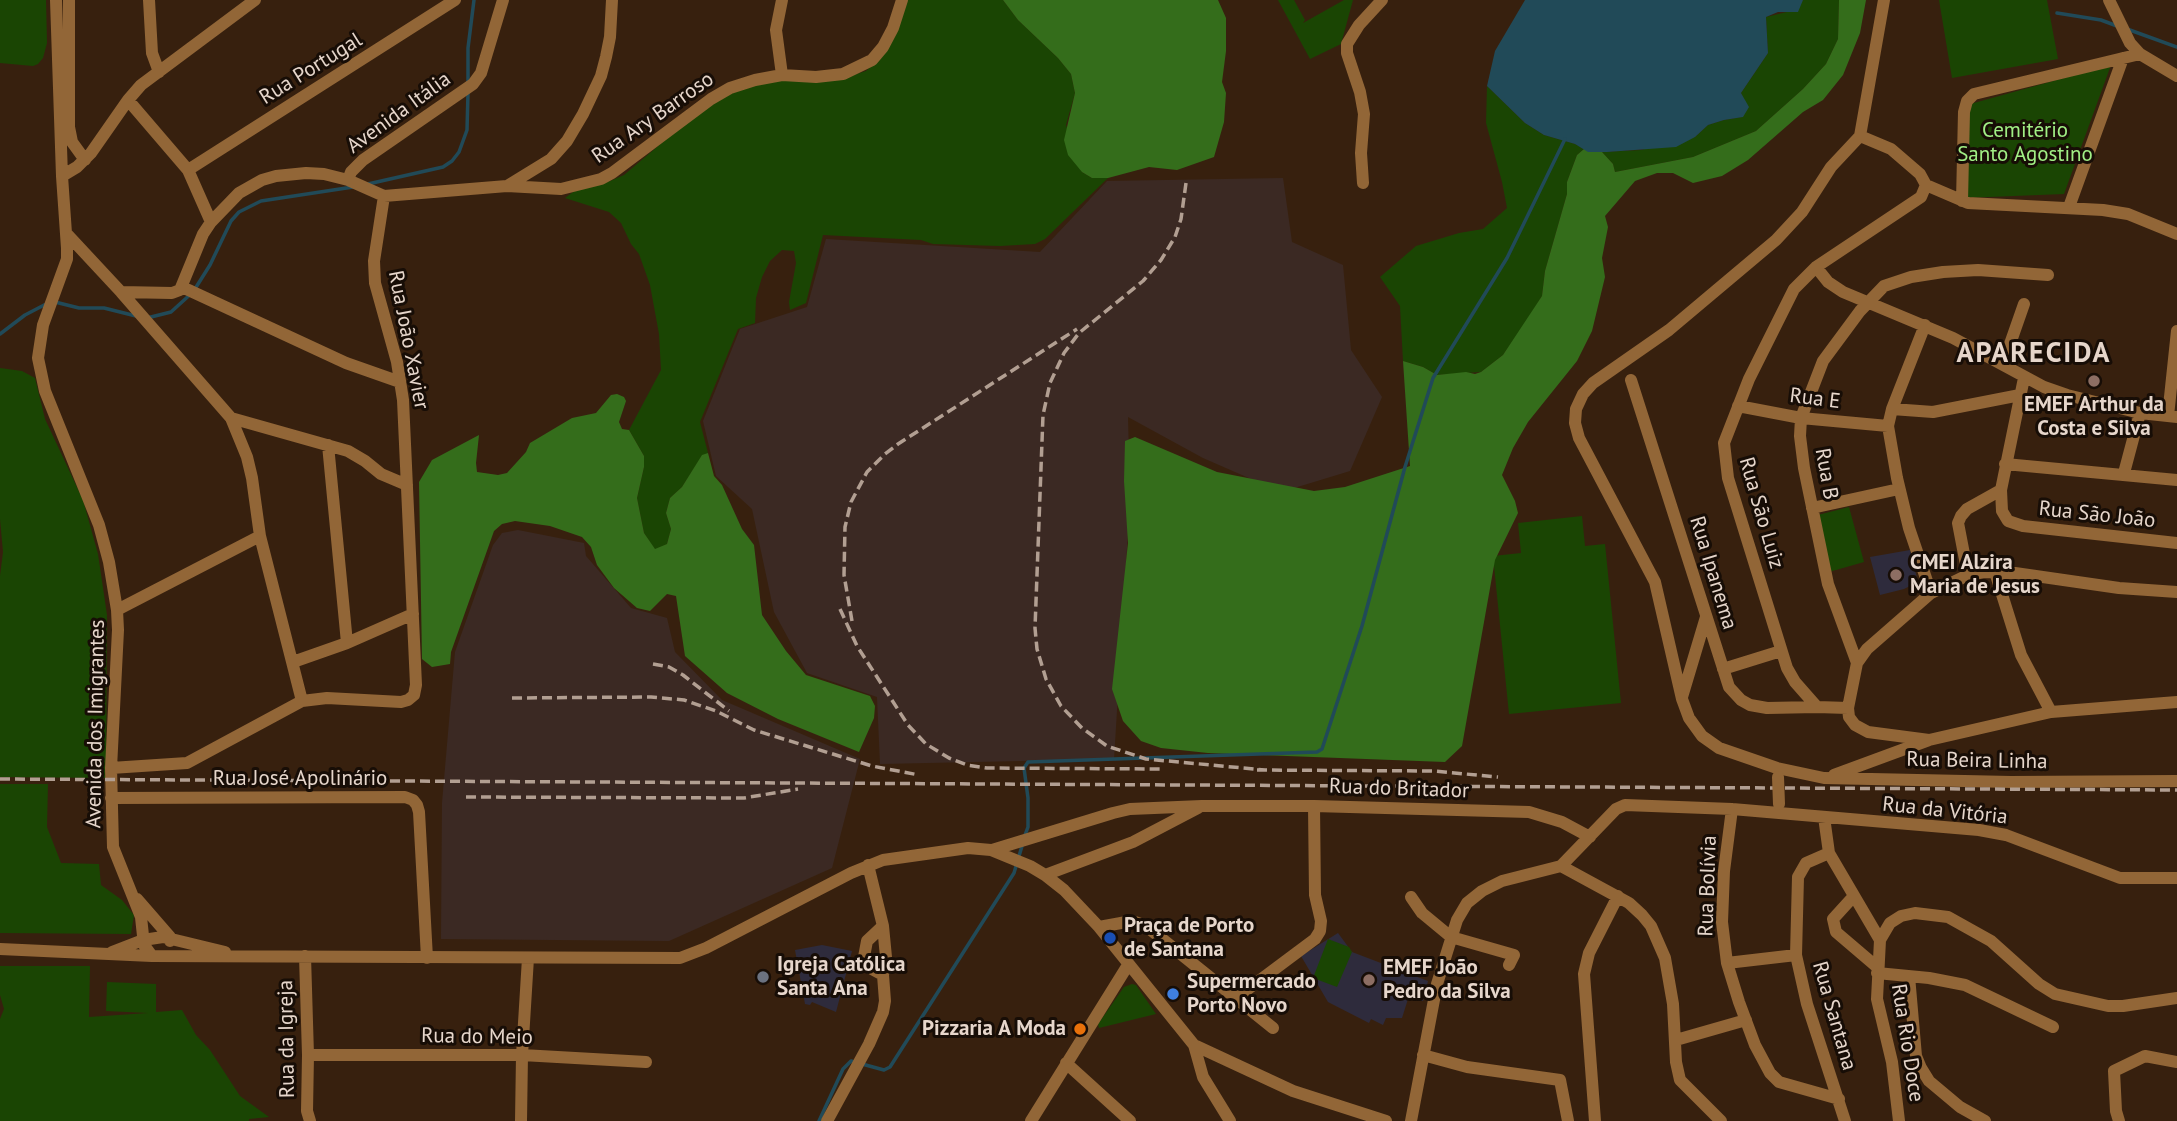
<!DOCTYPE html>
<meta charset="utf-8">
<style>
body{margin:0}
canvas{display:block;background:#37200e}
</style>
<canvas width="2177" height="1121"></canvas>
<script>
const c = document.querySelector('canvas').getContext('2d');
c.lineJoin = 'round';
function paint(path, color) {
  c.fillStyle = color;
  c.fill(path, 'evenodd');
}
function toPath(rows) {
  const path = new Path2D();
  for (const r of rows) {
    path.moveTo(r[0], r[1]);
    for (let i = 2; i < r.length; i += 2) path.lineTo(r[i], r[i + 1]);
  }
  return path;
}
function stroke(path, color, width, dash) {
  c.strokeStyle = color;
  c.lineWidth = width;
  c.lineCap = dash ? 'butt' : 'round';
  c.setLineDash(dash || []);
  c.stroke(path);
}
function write(font, color, halo, rows, align = 'center') {
  c.font = font + ' "PT Sans",sans-serif';
  c.lineWidth = 6;
  c.setLineDash([]);
  c.textBaseline = 'middle';
  c.strokeStyle = halo;
  c.fillStyle = color;
  for (const [text, x, y, turn = 0] of rows) {
    c.save();
    c.translate(x, y);
    c.rotate((+turn || 0) * Math.PI / 180);
    c.textAlign = isNaN(turn) ? turn : align;
    if (halo) c.strokeText(text, 0, 0);
    c.fillText(text, 0, 0);
    c.restore();
  }
}
paint(toPath([
 [1283,178,1292,242,1343,265,1351,350,1382,397,1350,471,1281,492,1203,458,1128,417,1130,499,1114,759,880,764,877,697,807,673,774,612,752,509,716,476,703,421,740,329,807,307,826,239,1040,252,1107,181],
 [518,530,584,543,586,556,631,608,667,618,675,652,722,700,860,759,832,868,669,941,441,939,442,803,455,652,493,545,502,533]
]), '#3b2923');
paint(toPath([
 [1910,550,1918,582,1904,589,1880,595,1870,557],
 [1338,933,1352,952,1428,981,1423,1001,1408,999,1402,1018,1386,1018,1383,1025,1371,1019,1369,1023,1328,1002,1301,956],
 [822,945,852,951,836,1012,812,1002,810,1005,805,1004,795,950]
]), '#2e2b3c');
paint(toPath([
 [0,0,46,0,47,43,43,58,38,64,33,66,0,63],
 [906,0,1003,0,1018,20,1058,58,1071,74,1075,93,1066,125,1082,172,1092,178,1108,178,1045,239,1035,244,1000,246,933,244,921,240,823,235,806,303,790,310,789,302,796,263,794,251,782,250,770,261,762,277,756,298,755,323,738,329,700,422,708,453,702,456,682,487,670,498,666,513,671,529,667,544,655,550,644,533,637,498,644,467,644,456,629,430,661,370,659,334,650,285,639,254,631,244,621,223,609,212,565,198,581,186,610,181,624,175,711,101,758,81,850,76,866,71,882,55],
 [1278,0,1294,0,1305,20,1303,23,1344,0,1353,0,1341,44,1310,59],
 [1803,0,1839,0,1838,39,1826,64,1803,89,1756,131,1693,157,1615,172,1613,164,1602,152,1641,150,1695,137,1708,125,1724,120,1742,117,1744,100,1741,93,1768,53,1766,17,1791,11],
 [1939,0,2047,0,2058,59,1952,78],
 [2111,65,2064,194,1964,198,1963,106],
 [1487,86,1525,123,1544,135,1575,144,1584,149,1577,155,1567,182,1567,194,1545,271,1542,296,1527,321,1503,355,1481,372,1437,375,1423,367,1403,361,1400,306,1380,277,1416,246,1459,233,1483,229,1507,208,1502,182,1486,123],
 [0,368,22,371,35,378,45,419,83,500,98,554,107,615,106,778,0,777,0,576,3,552,0,519],
 [1849,507,1864,562,1829,572,1814,516],
 [1582,516,1585,546,1605,544,1621,703,1509,714,1493,556,1521,553,1518,523],
 [0,784,48,784,47,827,61,863,99,864,101,885,122,900,134,915,131,934,0,933],
 [1328,939,1349,947,1352,952,1337,987,1313,978],
 [0,966,90,966,89,1017,148,1013,106,1011,107,982,156,984,156,1012,182,1010,196,1035,210,1050,240,1096,269,1117,249,1119,249,1121,0,1121,0,1019,4,1009,0,995],
 [1132,984,1136,985,1156,1014,1099,1028,1098,1024,1124,987]
]), '#1a4503');
paint(toPath([
 [1003,0,1218,0,1226,18,1226,51,1222,82,1226,93,1224,122,1214,157,1177,170,1149,167,1108,178,1092,178,1082,172,1068,155,1064,140,1075,93,1071,74,1058,58,1018,20],
 [1839,0,1866,0,1860,33,1843,75,1823,100,1803,112,1748,160,1722,176,1693,183,1673,173,1657,173,1635,181,1605,216,1608,227,1602,258,1605,277,1592,331,1577,361,1528,422,1513,448,1502,475,1515,501,1518,513,1495,560,1462,746,1445,762,1208,753,1161,748,1141,741,1123,721,1112,689,1128,543,1124,481,1125,441,1135,437,1217,472,1314,491,1345,487,1410,466,1403,361,1423,367,1437,375,1466,372,1475,374,1481,372,1503,355,1542,296,1545,271,1567,194,1567,182,1577,155,1584,149,1602,152,1613,164,1615,172,1693,157,1756,131,1803,89,1826,64,1838,39],
 [617,394,624,397,626,401,619,422,622,429,629,430,644,456,644,467,637,498,644,533,655,549,667,544,671,529,666,513,670,498,682,487,702,455,708,453,714,476,722,485,742,529,754,545,762,615,786,651,806,675,870,696,875,706,874,718,859,752,778,719,727,693,685,656,676,596,667,594,650,611,637,608,614,588,597,565,591,547,582,537,550,526,515,521,502,524,494,531,451,652,450,664,432,667,422,659,419,482,432,460,479,435,476,463,477,472,498,475,507,473,526,452,530,443,572,418,596,413,611,395]
]), '#346d1b');
paint(toPath([
 [1525,0,1803,0,1798,12,1778,12,1766,17,1768,53,1741,93,1749,107,1743,117,1724,120,1708,125,1695,137,1676,147,1607,152,1588,152,1575,144,1544,135,1525,123,1487,86,1495,51]
]), '#214a58');
stroke(toPath([
 [2057,13,2101,20,2117,26],
 [2127,29,2177,47],
 [468,82,468,48,474,0],
 [368,184,443,167,452,161,459,152,467,130,468,93],
 [55,302,79,308,104,308,136,316],
 [147,318,171,312,193,292,210,265,231,221,239,212,261,201,353,187],
 [0,334,25,315,48,303],
 [1025,835,1028,827,1028,798,1024,768,1028,762,1317,752,1322,749,1362,626,1405,467,1433,378,1507,258,1565,139],
 [819,1121,843,1069,851,1061,884,1070,890,1067,1014,873,1022,846]
]), '#214a58', 3.5);
stroke(toPath([
 [56,0,62,176,67,248,67,259,43,325,38,358,45,391,99,525,109,562,117,610,118,630,111,768,113,847,141,917,144,945,152,956],
 [69,0,69,127,72,142,85,160],
 [149,0,152,53,159,72],
 [782,0,776,30,782,75],
 [2109,0,2130,43,2140,54,2177,76],
 [128,100,188,170,211,222],
 [1860,136,1831,167,1802,212,1776,240,1669,330,1593,383,1583,394,1576,409,1575,423,1579,438,1655,582,1682,699,1689,718,1702,736,1719,748,1777,768,1824,778,2011,782,2177,781],
 [1860,136,1891,149,1920,174,1926,185,1968,203,2103,210,2128,214,2177,234],
 [1860,136,1884,0],
 [188,170,455,0],
 [62,176,77,167,91,153,128,100,141,85,255,0],
 [348,180,351,172,363,160,473,84,481,73,503,0],
 [1363,183,1361,153,1364,114,1360,92,1347,53,1347,44,1359,25,1382,0],
 [507,186,551,159,567,141,583,114,601,76,606,57,610,37,612,0],
 [1962,201,1964,112,1967,101,1974,94,2140,54],
 [2069,207,2123,58],
 [67,234,121,292,231,418,247,457,252,478,260,536,302,701],
 [1816,267,1828,282,1843,292,1953,338,2044,387,2067,395,2140,413,2177,417],
 [182,287,346,363,400,382],
 [121,292,172,293,180,290,203,234,211,222,239,193,262,180,276,176,306,173,324,174,348,180,384,196,507,186,561,189,601,179,612,173,711,99,730,88,755,80,782,75,816,77,843,74,872,60,883,47,893,28,902,0],
 [1925,325,1892,409,1888,426,1897,478,1909,528,1931,593],
 [2003,364,2024,304],
 [2024,378,2001,490,2002,511,2008,521,2023,526,2177,543],
 [1631,380,1729,687,1741,700,1750,705,1767,708,1817,707],
 [1738,406,1801,418,1888,426],
 [1892,409,1933,412,2020,395],
 [2168,416,2177,331],
 [231,418,348,451,365,461,381,474,407,485],
 [328,445,347,643],
 [2005,464,2177,480],
 [2124,473,2140,413],
 [1812,508,1899,489],
 [1995,572,2021,655,2051,712],
 [1968,575,1958,523,1961,516,1967,509,2001,490],
 [117,610,260,536],
 [293,662,347,643,413,614],
 [1857,663,1828,584,1804,468,1800,436,1801,418,1823,361,1860,311,1884,286,1911,277,1943,272,1978,270,2048,275],
 [1723,669,1781,651],
 [1682,697,1706,617],
 [1848,708,1817,707,1795,682,1787,668,1728,478,1724,443,1749,379,1794,289,1816,267,1921,197,1926,185],
 [1929,740,1868,732,1855,725,1849,717,1848,708,1857,663,1867,649,1931,593,1968,575,1984,572,2015,573,2119,588,2177,592],
 [111,768,187,763,302,701,327,698,401,702,408,700,414,695,416,685,403,400,397,362,375,283,374,261,384,196],
 [1834,775,1929,740,2051,712,2177,702],
 [111,798,405,797,413,800,417,805,419,812,427,958],
 [1732,809,1724,871,1722,922,1727,963,1739,1002,1755,1045,1770,1073,1779,1082,1839,1099],
 [1824,817,1829,853,1880,940,1877,999,1892,1062,1899,1121],
 [992,850,1113,813,1130,809,1202,806,1314,806,1529,812,1562,822,1590,837],
 [1829,853,1806,863,1798,877,1796,955,1807,1004,1845,1121],
 [1561,866,1629,903,1642,915,1651,926,1665,958,1673,1004,1676,1062,1680,1080,1721,1121],
 [1045,875,1133,842,1198,808],
 [1411,897,1422,913,1451,937,1514,955,1509,965],
 [1853,897,1833,919,1836,932,1877,967],
 [137,899,170,937,170,941],
 [883,926,867,941,864,957,870,968,883,975],
 [1099,927,1132,921,1146,926,1273,1028],
 [1880,940,1890,923,1901,916,1915,913,1948,917,1991,941,2039,984,2055,994,2108,1006,2123,1006,2177,998],
 [0,949,152,956,680,958,706,948,851,873,883,860,968,848,991,850,1030,866,1045,875,1064,890,1099,927,1194,1045,1203,1077,1230,1121],
 [112,952,143,940,163,937,225,952],
 [305,956,308,1055,307,1111,310,1121],
 [1727,963,1796,955],
 [1877,973,1929,978,1965,985,2053,1027],
 [1909,976,1916,1056,1921,1068,1929,1081,1960,1107,1985,1121],
 [1236,998,1315,939,1320,931,1321,921,1315,895,1314,806],
 [1676,1040,1746,1020],
 [1194,1045,1293,1091,1386,1121],
 [308,1055,522,1055,646,1062],
 [1423,1055,1467,1067,1560,1080,1568,1121],
 [1066,1063,1130,1121],
 [521,1121,522,1055,528,958],
 [827,1121,869,1044,883,1012,885,1001,883,975,886,957,883,926,868,865],
 [1031,1121,1128,965],
 [1411,1121,1437,984,1457,920,1467,903,1482,891,1502,881,1561,866,1616,809,1625,805,1732,809,1979,830,2006,835,2120,878,2177,878],
 [1595,1121,1584,974,1589,953,1618,896],
 [2119,1121,2116,1111,2114,1071,2145,1056,2177,1062]
]), '#926637', 12);
stroke(toPath([
 [1186,183,1181,219,1175,237,1161,260,1143,281,1079,333,1064,353,1050,383,1043,415,1035,628,1037,649,1046,679,1061,706,1082,728,1107,746,1146,759,1265,770],
 [840,609,857,646,908,725,926,744,949,758,967,765,987,768,1162,769],
 [852,621,844,575,845,527,851,502,867,472,885,454,898,444,1077,329],
 [653,664,669,667,683,675,729,711],
 [512,698,651,697,684,700,716,711,754,730,872,766,919,775],
 [1257,770,1433,771,1498,777],
 [0,779,2177,790],
 [466,797,744,798,798,789]
]), '#b29f92', 3.5, [10, 5]);
stroke(toPath([
 [1778,777,1779,804]
]), '#926637', 12);
for (const [x, y, r, color] of [
 [2094,381,7,"#8d6e63"],
 [1896,575,7,"#8d6e63"],
 [1110,938,7,"#1a4fb4"],
 [763,977,7,"#6b7280"],
 [1369,980,7,"#8d6e63"],
 [1173,994,7,"#3f7fe0"],
 [1080,1029,7,"#e8710a"]
]) {
  const dot = new Path2D();
  dot.arc(x, y, r, 0, 2 * Math.PI);
  c.fillStyle = color;
  c.fill(dot);
  stroke(dot, '#170d06', 2.5);
}
write('21px', '#e6d6cb', '#170d06', [
 ["Rua Portugal",311,69,-32],
 ["Avenida Itália",399,113,-36],
 ["Rua Ary Barroso",653,118,-35],
 ["Rua João Xavier",408,340,79],
 ["Rua E",1815,399,7],
 ["Rua B",1826,474,80],
 ["Rua São Luiz",1761,513,74],
 ["Rua São João",2097,515,6],
 ["Rua Ipanema",1713,573,73],
 ["Avenida dos Imigrantes",96,724,-89],
 ["Rua Beira Linha",1977,761,1],
 ["Rua José Apolinário",300,779],
 ["Rua do Britador",1399,789,2],
 ["Rua da Vitória",1945,811,6],
 ["Rua Bolívia",1708,886,-88],
 ["Rua Santana",1834,1016,74],
 ["Rua do Meio",477,1037,1],
 ["Rua da Igreja",287,1039,-91],
 ["Rua Rio Doce",1907,1043,81]
]);
write('21px', '#a1ef85', '#170d06', [
 ["Cemitério",2025,131],
 ["Santo Agostino",2025,155]
]);
write('bold 21px', '#e6d6cb', '#170d06', [
 ["EMEF Arthur da",2094,405,"center"],
 ["Costa e Silva",2094,429,"center"],
 ["CMEI Alzira",1910,563],
 ["Maria de Jesus",1910,587],
 ["Praça de Porto",1124,926],
 ["de Santana",1124,950],
 ["Igreja Católica",777,965],
 ["Santa Ana",777,989],
 ["EMEF João",1383,968],
 ["Pedro da Silva",1383,992],
 ["Supermercado",1187,982],
 ["Porto Novo",1187,1006],
 ["Pizzaria A Moda",1066,1029,"right"]
], 'left');
c.letterSpacing = '2px';
write('bold 28px', '#e6d6cb', '#170d06', [
 ["APARECIDA",2034,354]
]);
c.letterSpacing = '0px';
</script>
